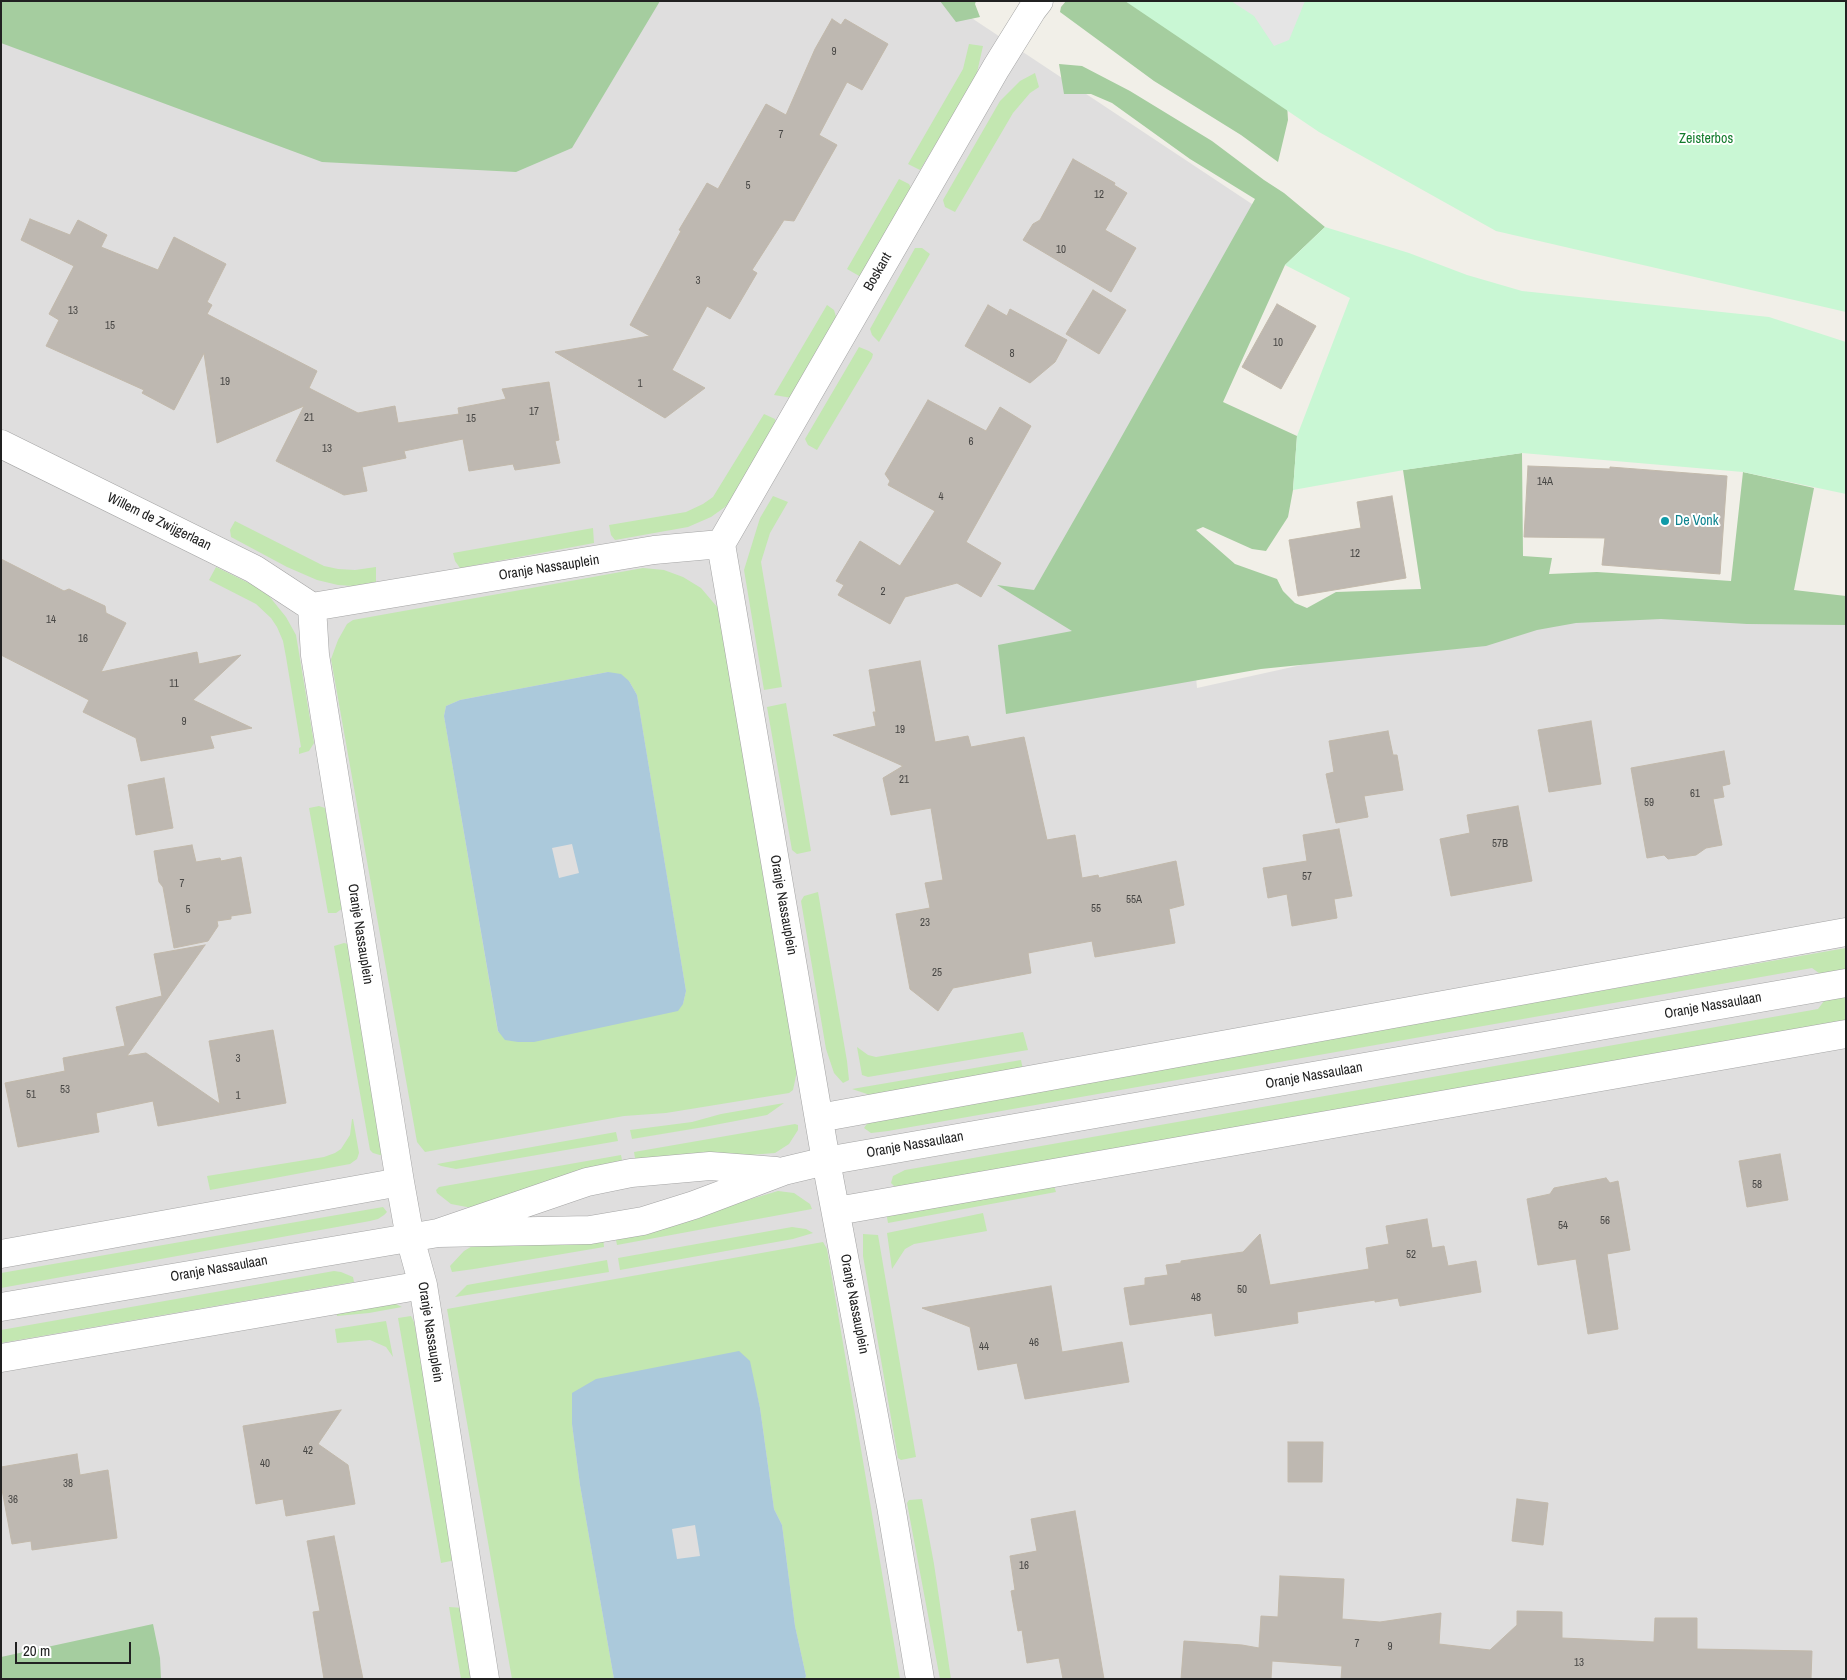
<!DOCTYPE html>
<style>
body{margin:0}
#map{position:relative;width:1847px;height:1680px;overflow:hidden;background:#f1efe8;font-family:"Archivo Narrow",sans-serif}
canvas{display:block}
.frame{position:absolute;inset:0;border:2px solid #212121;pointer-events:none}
.scale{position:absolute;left:15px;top:1642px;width:116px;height:22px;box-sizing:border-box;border:2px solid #212121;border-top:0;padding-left:6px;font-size:15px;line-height:18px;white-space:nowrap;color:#212121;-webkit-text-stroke:4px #fff;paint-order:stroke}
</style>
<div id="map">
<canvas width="1847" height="1680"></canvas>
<div class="frame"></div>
<div class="scale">20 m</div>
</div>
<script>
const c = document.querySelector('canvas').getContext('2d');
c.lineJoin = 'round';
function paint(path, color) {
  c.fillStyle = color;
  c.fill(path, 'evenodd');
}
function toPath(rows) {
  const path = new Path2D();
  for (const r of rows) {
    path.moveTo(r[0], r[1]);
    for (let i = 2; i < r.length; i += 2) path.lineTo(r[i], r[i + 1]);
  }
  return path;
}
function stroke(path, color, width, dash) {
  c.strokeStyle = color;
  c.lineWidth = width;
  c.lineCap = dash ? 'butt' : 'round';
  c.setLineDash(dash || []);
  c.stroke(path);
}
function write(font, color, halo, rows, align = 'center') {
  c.font = font + ' "Archivo Narrow",sans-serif';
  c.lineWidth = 4;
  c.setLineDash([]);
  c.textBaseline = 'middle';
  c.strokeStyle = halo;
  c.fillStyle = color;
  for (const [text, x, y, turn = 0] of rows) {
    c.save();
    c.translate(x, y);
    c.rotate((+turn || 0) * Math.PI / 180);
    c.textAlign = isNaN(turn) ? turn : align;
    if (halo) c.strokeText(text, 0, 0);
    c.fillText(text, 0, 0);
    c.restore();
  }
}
paint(toPath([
 [624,1,946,1,1273,218,1169,383,1197,688,1574,605,1846,625,1846,1679,1,1679,1,36]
]), '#dfdede');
paint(toPath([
 [969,44,983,46,976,77,920,170,908,164,963,69],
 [1035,73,1039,87,1030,93,1013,113,955,212,945,207,943,200,1000,101,1020,81],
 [899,179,909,184,911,188,861,277,847,269],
 [915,248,922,248,930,254,879,342,872,335,870,329],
 [827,305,834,310,837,320,792,398,774,395],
 [859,347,869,351,873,354,872,358,817,450,808,445,805,439],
 [764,414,775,419,776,424,734,497,725,507,711,517,688,527,615,540,611,535,609,525,686,512,703,504,713,497],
 [773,496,788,502,770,533,761,562,782,687,764,690,744,570,760,518],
 [235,521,324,566,338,569,355,570,376,567,376,582,353,586,338,585,317,580,287,567,231,537,230,530],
 [593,528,594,543,460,568,455,561,453,553],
 [216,567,255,586,269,596,286,617,296,635,314,743,309,751,299,754,299,748,301,747,286,657,283,641,277,627,271,618,256,604,209,580],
 [643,568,664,570,683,577,701,588,718,608,778,963,797,1059,796,1076,793,1090,789,1093,666,1113,624,1116,425,1152,417,1142,331,659,338,640,347,624,353,620],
 [608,672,629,681,637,695,686,991,683,1004,498,1032,444,716,446,706,460,700],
 [786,703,811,851,797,854,792,850,767,707],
 [319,806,325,808,343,908,336,913,328,913,309,808],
 [818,892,847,1061,849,1080,843,1083,834,1073,826,1049,801,901,804,896],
 [344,943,348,944,383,1156,373,1153,370,1150,334,946],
 [1846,948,1846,972,1823,976,1812,968,888,1131,871,1133,864,1128,871,1118],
 [1846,993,1846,1020,941,1179,895,1187,891,1183,893,1176,905,1170,1818,1009,1827,997],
 [1023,1032,1028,1050,868,1077,862,1075,857,1047,868,1055,876,1057],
 [1021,1060,1023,1070,882,1094,870,1095,852,1089],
 [784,1103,767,1115,704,1127,632,1139,630,1130,692,1122,721,1114],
 [352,1119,353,1119,359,1153,357,1159,350,1164,210,1190,207,1176,324,1157,335,1153,341,1149,350,1135],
 [795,1124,798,1125,798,1130,789,1144,775,1153,636,1164,634,1152],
 [616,1132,618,1141,456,1169,441,1166,437,1164],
 [621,1155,623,1165,472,1208,451,1204,437,1193,436,1190,439,1187],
 [1053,1183,1056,1192,888,1223,886,1212],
 [778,1191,794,1193,810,1204,812,1209,617,1245,615,1235,687,1218],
 [383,1207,387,1212,384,1215,378,1219,370,1221,1,1288,1,1273],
 [983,1213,987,1231,914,1244,905,1249,892,1269,887,1233],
 [792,1227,806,1229,813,1233,793,1239,620,1270,618,1258],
 [863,1234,878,1235,916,1457,901,1460,898,1458,863,1256],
 [603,1237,604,1247,474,1269,452,1272,450,1266,464,1251,474,1245],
 [823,1242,827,1249,900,1679,805,1679,806,1676,795,1626,782,1525,774,1509,760,1408,757,1395,572,1424,580,1485,614,1679,512,1679,447,1309],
 [607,1260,609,1272,455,1297,467,1285],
 [334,1271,341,1272,353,1277,354,1282,1,1343,1,1330],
 [392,1302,402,1307,369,1313,337,1316,337,1307],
 [411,1316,414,1322,456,1560,441,1563,398,1318],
 [386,1321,393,1357,386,1347,370,1340,337,1343,335,1329],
 [922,1499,934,1564,951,1679,940,1679,907,1503,909,1500],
 [449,1607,464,1608,476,1679,461,1679]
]), '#c3e7b1');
paint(toPath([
 [1,1,660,1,572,148,516,172,322,162,1,43],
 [940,1,976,1,975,4,980,17,956,22],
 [1066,1,1231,1,1286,89,1288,120,1278,162,1241,135,1154,81,1060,12,1061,7],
 [1059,64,1082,66,1130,91,1212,141,1264,180,1284,193,1325,227,1285,265,1223,402,1297,436,1293,490,1288,517,1266,551,1252,549,1203,527,1196,530,1235,564,1277,579,1283,591,1295,603,1307,608,1336,592,1421,589,1403,470,1522,453,1523,556,1552,558,1549,574,1597,572,1731,581,1743,472,1814,488,1794,590,1846,596,1846,625,1747,624,1661,619,1576,623,1537,630,1486,646,1261,669,1006,714,998,645,1072,631,997,585,1034,590,1109,459,1255,199,1190,159,1112,103,1091,94,1064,94],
 [153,1624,160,1658,161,1679,1,1679,1,1657]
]), '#a5cd9f');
paint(toPath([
 [1125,1,1846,1,1846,312,1496,231,1319,132],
 [1325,227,1409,253,1467,275,1522,291,1769,317,1846,342,1846,494,1743,472,1522,453,1404,470,1293,490,1297,436,1350,298,1285,265]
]), '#c9f7d4');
paint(toPath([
 [1231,1,1305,1,1289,40,1274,46,1254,16]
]), '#e5e5e5');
paint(toPath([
 [608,672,621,674,629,681,637,695,686,991,683,1004,678,1011,534,1042,518,1042,505,1040,498,1031,444,716,446,706,460,700],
 [572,844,579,873,559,878,552,848],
 [739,1351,750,1361,760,1408,774,1509,782,1525,795,1626,806,1676,805,1679,614,1679,580,1485,572,1424,572,1393,596,1379],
 [695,1525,700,1556,677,1559,672,1529]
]), '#abc9db');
const building = toPath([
 [832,19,841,25,845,19,888,44,862,90,847,82,819,135,837,145,794,221,784,220,752,270,757,273,730,319,707,306,672,370,705,388,665,418,555,352,650,336,630,325,681,231,679,230,707,183,718,189,766,104,786,115,815,49,832,19],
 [1073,159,1115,183,1114,185,1127,193,1105,230,1136,248,1111,292,1023,240,1033,224,1040,220,1073,159],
 [30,219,70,235,78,220,107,235,101,247,158,270,174,237,226,264,207,302,212,305,207,314,317,371,309,388,358,413,395,406,398,423,459,414,458,408,506,399,502,389,549,382,559,440,555,441,560,463,515,470,513,464,469,471,463,439,404,451,406,458,362,467,367,491,344,495,276,461,304,406,217,443,204,353,174,410,142,393,144,390,46,346,59,320,49,314,74,266,21,240,30,219],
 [1093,290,1126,310,1099,354,1066,334,1093,290],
 [1277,304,1316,326,1281,389,1242,367,1277,304],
 [988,305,1007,316,1010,309,1067,340,1055,362,1030,383,965,346,988,305],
 [928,400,986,431,1000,407,1031,426,966,542,1001,563,981,597,957,583,905,597,890,624,838,595,844,585,836,581,860,541,900,566,935,511,888,485,890,481,885,474,928,400],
 [1528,466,1610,469,1610,467,1727,476,1720,574,1602,565,1605,538,1524,537,1528,466],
 [1392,496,1406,578,1298,596,1289,540,1361,528,1357,502,1392,496],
 [1,559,64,591,69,589,105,606,106,613,126,623,101,672,197,652,199,664,241,655,193,700,252,728,210,736,214,748,141,761,136,738,83,712,89,700,1,655,1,559],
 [920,661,935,742,968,736,971,747,1024,737,1047,840,1075,835,1082,878,1098,875,1099,878,1176,861,1184,905,1169,909,1175,943,1095,957,1092,941,1028,953,1031,973,953,988,938,1011,910,989,896,914,930,908,925,883,943,880,931,808,891,815,883,778,903,766,833,735,876,726,873,712,876,712,869,670,920,661],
 [1591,721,1601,784,1549,792,1538,730,1591,721],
 [1388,731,1393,755,1397,755,1403,790,1364,796,1368,817,1336,823,1326,774,1334,772,1329,741,1388,731],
 [1724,751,1730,784,1722,786,1724,797,1713,799,1722,845,1706,848,1696,855,1668,859,1664,855,1647,858,1631,768,1724,751],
 [164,778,173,828,136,835,128,785,164,778],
 [1518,806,1532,881,1451,896,1440,839,1470,833,1467,815,1518,806],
 [1339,829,1352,896,1334,899,1337,918,1292,926,1287,894,1268,898,1263,868,1307,861,1303,835,1339,829],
 [192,845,196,862,220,858,221,861,241,857,251,913,231,916,231,919,217,921,218,926,208,941,174,948,163,887,159,882,154,851,192,845],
 [205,945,127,1056,146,1053,220,1104,209,1041,273,1030,286,1103,158,1126,153,1101,96,1113,99,1132,18,1147,5,1083,65,1071,63,1058,125,1046,116,1007,162,996,154,954,205,945],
 [1780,1154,1788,1200,1747,1207,1739,1161,1780,1154],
 [1606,1178,1610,1183,1618,1181,1630,1250,1607,1254,1618,1329,1588,1334,1576,1259,1538,1265,1527,1199,1550,1194,1554,1188,1606,1178],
 [1427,1219,1432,1248,1444,1246,1448,1266,1476,1261,1481,1292,1400,1306,1398,1298,1375,1302,1375,1300,1297,1312,1298,1323,1215,1336,1212,1313,1130,1325,1124,1288,1145,1285,1145,1278,1168,1275,1166,1265,1181,1263,1181,1261,1243,1252,1260,1234,1270,1285,1369,1269,1366,1248,1389,1244,1386,1226,1427,1219],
 [1051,1286,1062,1352,1122,1342,1129,1382,1025,1399,1017,1363,978,1370,970,1327,922,1308,1051,1286],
 [341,1410,318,1444,348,1465,355,1504,286,1516,283,1499,256,1504,243,1426,341,1410],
 [1288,1442,1323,1442,1322,1482,1288,1482,1288,1442],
 [77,1454,80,1475,108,1470,117,1538,32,1550,31,1541,12,1544,1,1484,1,1467,77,1454],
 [1517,1499,1548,1503,1543,1545,1512,1541,1517,1499],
 [1075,1511,1087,1580,1104,1679,1063,1679,1059,1658,1027,1663,1022,1630,1018,1631,1011,1591,1015,1590,1010,1556,1037,1551,1031,1519,1075,1511],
 [334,1536,363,1679,324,1679,313,1612,320,1611,307,1541,334,1536],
 [1280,1576,1344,1579,1342,1619,1380,1622,1441,1613,1439,1644,1490,1650,1517,1625,1517,1611,1562,1612,1562,1638,1654,1642,1655,1618,1697,1618,1697,1649,1812,1651,1811,1679,1341,1679,1342,1666,1272,1661,1271,1679,1181,1679,1184,1641,1242,1645,1259,1648,1261,1616,1278,1617,1280,1576]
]);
paint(building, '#beb8b1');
stroke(building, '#c2b9ab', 1);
const minor = toPath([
 [1,444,254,569,312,607],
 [721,544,996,68,1032,10,1039,1],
 [819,1118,1846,932],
 [837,1211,1846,1034],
 [1,1254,400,1182],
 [1,1358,423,1285],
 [485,1679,423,1285,410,1238,400,1182,315,655,312,607,654,550,721,544,826,1161,891,1506,920,1679]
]);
const tertiary = toPath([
 [438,1233,590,1230,643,1221,694,1205,784,1171,826,1161,1846,983],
 [1,1307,438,1233,587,1182,631,1173,710,1166,776,1171]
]);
stroke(minor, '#a5a5a5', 29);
stroke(tertiary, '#a5a5a5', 29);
stroke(minor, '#fff', 28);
stroke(tertiary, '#fff', 28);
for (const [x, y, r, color] of [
 [1665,521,5,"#0f9aa8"]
]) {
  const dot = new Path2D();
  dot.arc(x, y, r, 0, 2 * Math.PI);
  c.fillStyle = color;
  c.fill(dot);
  stroke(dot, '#fff', 2);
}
write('11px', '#484745', null, [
 ["9",834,52],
 ["7",781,135],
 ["5",748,186],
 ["12",1099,195],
 ["10",1061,250],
 ["3",698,281],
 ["13",73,311],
 ["15",110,326],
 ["10",1278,343],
 ["8",1012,354],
 ["19",225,382],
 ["1",640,384],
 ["17",534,412],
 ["21",309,418],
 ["15",471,419],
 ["6",971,442],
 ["13",327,449],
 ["14A",1545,482],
 ["4",941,497],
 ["12",1355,554],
 ["2",883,592],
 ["14",51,620],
 ["16",83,639],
 ["11",174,684],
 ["9",184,722],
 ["19",900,730],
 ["21",904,780],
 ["61",1695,794],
 ["59",1649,803],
 ["57B",1500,844],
 ["57",1307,877],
 ["7",182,884],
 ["55A",1134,900],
 ["55",1096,909],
 ["5",188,910],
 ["23",925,923],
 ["25",937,973],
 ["3",238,1059],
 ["53",65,1090],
 ["51",31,1095],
 ["1",238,1096],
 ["58",1757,1185],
 ["56",1605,1221],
 ["54",1563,1226],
 ["52",1411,1255],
 ["50",1242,1290],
 ["48",1196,1298],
 ["46",1034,1343],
 ["44",984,1347],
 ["42",308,1451],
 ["40",265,1464],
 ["38",68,1484],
 ["36",13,1500],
 ["16",1024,1566],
 ["7",1357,1644],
 ["9",1390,1647],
 ["13",1579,1663]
]);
write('14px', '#127b2c', '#fff', [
 ["Zeisterbos",1706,139]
]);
write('14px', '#212121', '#fff', [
 ["Boskant",878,272,-60],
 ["Willem de Zwijgerlaan",159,522,26],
 ["Oranje Nassauplein",549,568,-9],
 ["Oranje Nassauplein",783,905,80],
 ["Oranje Nassauplein",360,934,81],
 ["Oranje Nassaulaan",1713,1006,-10],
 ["Oranje Nassaulaan",1314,1076,-10],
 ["Oranje Nassaulaan",915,1145,-10],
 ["Oranje Nassaulaan",219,1269,-10],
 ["Oranje Nassauplein",854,1304,79],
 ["Oranje Nassauplein",430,1332,81]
]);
write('14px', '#0d838f', '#fff', [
 ["De Vonk",1675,521]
], 'left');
</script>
